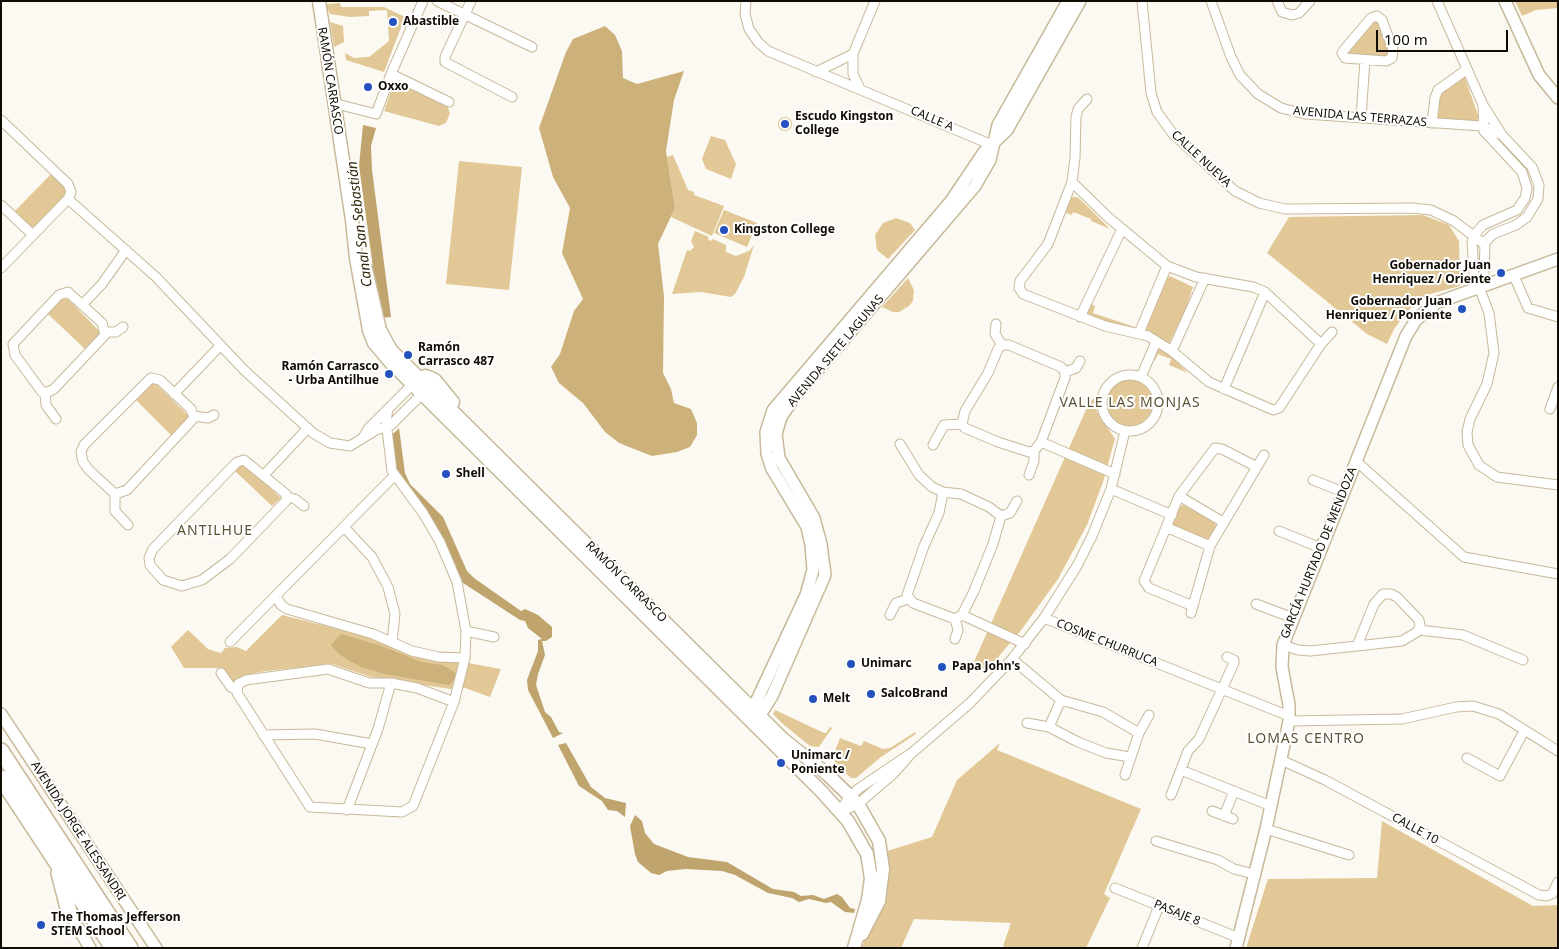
<!DOCTYPE html>
<meta charset="utf-8">
<style>
body{margin:0}
#map{position:relative;width:1559px;height:949px;overflow:hidden;background:#fcf9f2;font-family:"Noto Sans",sans-serif}
canvas{display:block}
.frame{position:absolute;inset:0;border:2px solid #110c03;pointer-events:none}
.scale{position:absolute;left:1376px;top:30px;width:132px;height:22px;box-sizing:border-box;border:2px solid #110c03;border-top:0;padding-left:6px;font-size:15px;line-height:18px;white-space:nowrap;color:#110c03;-webkit-text-stroke:4px #fff;paint-order:stroke}
</style>
<div id="map">
<canvas width="1559" height="949"></canvas>
<div class="frame"></div>
<div class="scale">100 m</div>
</div>
<script>
const c = document.querySelector('canvas').getContext('2d');
c.lineJoin = 'round';
function paint(path, color) {
  c.fillStyle = color;
  c.fill(path, 'evenodd');
}
function toPath(rows) {
  const path = new Path2D();
  for (const r of rows) {
    if (r.length === 3) {
      path.moveTo(r[0] + r[2], r[1]);
      path.arc(r[0], r[1], r[2], 0, 2 * Math.PI);
      continue;
    }
    path.moveTo(r[0], r[1]);
    for (let i = 2; i < r.length; i += 2) path.lineTo(r[i], r[i + 1]);
  }
  return path;
}
function stroke(path, color, width, dash) {
  c.strokeStyle = color;
  c.lineWidth = width;
  c.lineCap = dash ? 'butt' : 'round';
  c.setLineDash(dash || []);
  c.stroke(path);
}
function write(font, color, halo, rows, align = 'center') {
  c.font = font + ' "Noto Sans",sans-serif';
  c.lineWidth = 4;
  c.setLineDash([]);
  c.textBaseline = 'middle';
  c.strokeStyle = halo;
  c.fillStyle = color;
  for (const [text, x, y, turn = 0] of rows) {
    c.save();
    c.translate(x, y);
    c.rotate((+turn || 0) * Math.PI / 180);
    c.textAlign = isNaN(turn) ? turn : align;
    if (halo) c.strokeText(text, 0, 0);
    c.fillText(text, 0, 0);
    c.restore();
  }
}
paint(toPath([
 [1515,1,1558,1,1558,8,1536,10,1522,16],
 [340,3,341,7,384,7,405,17,384,72,346,60,345,53,354,58,369,57,389,41,387,10,369,11,369,16,350,17,330,14,325,4],
 [1376,18,1392,51,1388,58,1346,55,1345,52],
 [330,22,343,26,344,42,334,47],
 [1461,76,1465,78,1479,118,1476,121,1436,119,1438,95],
 [395,80,447,106,450,113,446,123,439,126,384,111],
 [785,124,7],
 [711,136,725,140,736,164,731,179,706,169,702,159],
 [673,155,688,190,694,192,694,195,724,206,712,236,671,217,675,208,667,157],
 [459,161,522,167,509,290,446,284],
 [52,173,69,191,34,227,28,226,14,212],
 [1073,197,1077,197,1084,203,1110,229,1091,221,1091,219,1073,212,1072,215,1066,213,1070,199],
 [724,210,757,223,747,247,714,233],
 [1423,215,1449,225,1459,241,1460,286,1430,294,1412,306,1394,329,1387,344,1367,334,1267,253,1289,217],
 [896,218,910,223,915,230,888,259,877,250,875,235,883,223],
 [695,231,709,237,708,239,711,241,713,239,726,245,726,252,736,256,749,251,754,245,744,277,735,294,731,297,701,292,672,294,687,250,690,251,694,247,691,241],
 [1170,276,1193,287,1185,311,1169,343,1146,332,1145,329,1165,280],
 [908,278,914,290,913,301,909,306,899,312,893,312,882,307],
 [61,299,68,299,99,331,99,336,86,350,47,313],
 [1091,304,1095,306,1093,313,1135,327,1130,329,1089,316,1086,312],
 [1158,347,1172,357,1188,373,1169,365,1171,359,1158,354,1155,360,1153,359],
 [1130,403,23],
 [154,382,190,417,172,436,136,400],
 [1095,397,1097,412,1115,439,1103,482,1087,525,1058,579,1022,629,987,670,973,664,1089,403],
 [243,462,281,498,272,506,235,471],
 [1183,505,1215,522,1216,528,1210,539,1206,541,1172,526,1178,508],
 [282,615,361,635,416,657,452,660,501,669,490,697,465,688,450,689,371,677,332,664,266,671,244,675,232,683,220,668,184,668,171,647,188,630,208,649,221,653,225,648,237,647,246,651],
 [775,710,822,732,826,733,830,727,832,728,819,747,810,746,783,724,773,714],
 [915,732,916,734,881,757,856,778,851,778,836,765,833,756,840,738,861,746,864,741,883,749,890,748],
 [1000,743,997,750,1141,809,1104,894,1110,898,1086,948,1007,948,1003,946,1011,923,914,919,901,948,862,948,872,917,881,853,932,837,957,780],
 [1382,821,1533,906,1558,905,1558,948,1246,948,1268,879,1377,878]
]), '#e1c896');
paint(toPath([
 [605,26,615,35,622,51,623,78,637,84,684,71,674,100,666,151,675,208,658,244,664,296,663,373,671,389,674,403,691,409,697,423,697,435,690,447,677,452,652,456,619,443,605,432,583,403,559,383,551,367,560,354,574,311,583,299,562,253,570,208,553,177,539,128,566,52,573,39],
 [341,634,382,646,421,662,442,665,455,672,456,678,449,685,384,674,361,667,340,655,331,645]
]), '#ccb17b');
paint(toPath([
 [363,125,376,128,371,146,372,170,391,317,380,318,359,166],
 [399,428,405,473,410,484,443,517,467,571,474,578,521,611,525,609,538,615,552,627,552,637,546,641,542,641,545,655,538,674,536,685,545,712,551,717,559,732,563,733,553,738,528,690,527,680,538,651,538,640,542,639,528,628,525,621,520,620,460,581,432,520,406,488,395,467,391,436],
 [566,743,591,787,605,798,626,803,625,817,617,811,608,810,602,801,579,786,558,745],
 [635,815,642,821,645,833,654,844,688,857,727,862,773,889,794,892,801,896,813,895,824,899,837,894,842,897,850,908,855,909,854,913,845,912,831,902,826,903,809,899,799,902,792,898,768,893,735,875,722,871,686,869,667,871,659,875,651,873,638,862,635,854,630,826]
]), '#bfa46e');
const minor = toPath([
 [437,1,532,47],
 [471,1,445,57,445,62,512,97],
 [746,1,745,14,749,29,758,42,768,51,992,145],
 [1142,1,1151,93,1157,112,1173,134,1235,191,1259,203,1285,209,1412,208,1431,210,1454,221,1484,244],
 [1211,1,1231,57,1240,75,1258,94,1281,108,1305,114,1482,126,1502,135],
 [1277,1,1282,12,1292,15,1299,13,1310,1],
 [1437,1,1483,105,1502,135,1532,167,1539,185,1538,199,1527,217,1516,225,1493,234,1485,242,1484,276,1480,288],
 [1377,16,1382,20,1393,50,1392,58,1386,61,1345,58,1342,53,1344,50,1371,18,1377,16],
 [816,72,853,54],
 [391,74,449,102],
 [860,89,853,74,853,54,875,1],
 [1087,99,1078,109,1076,117,1075,158,1072,182,1048,244,1020,281,1019,288,1023,294,1105,326,1148,336,1172,351,1209,382,1273,410,1279,408,1321,344,1332,332],
 [333,103,376,114,391,74,423,1],
 [1483,105,1484,131,1522,172,1527,188,1525,198,1517,210,1483,225,1476,233,1472,241,1474,274,1489,313,1494,353,1487,384,1470,419,1467,432,1468,445,1479,465,1497,477,1558,485],
 [1361,118,1365,60],
 [1,120,68,184,71,192,68,199,1,268],
 [1432,123,1435,98,1438,90,1466,70],
 [1072,182,1109,218,1167,266,1196,277,1253,287,1265,292,1321,344],
 [68,199,156,277,244,370,313,433,330,443,350,446,376,430,391,425,425,391],
 [1,205,33,235],
 [1514,276,1528,308,1558,317],
 [68,292,102,323,105,335,54,389,48,392,42,392,15,355,13,344,59,295,68,292],
 [82,305,102,284,126,250],
 [1080,317,1122,229],
 [996,324,995,334,1002,345],
 [105,332,116,332,123,327],
 [1139,333,1167,266],
 [1002,345,1009,345,1061,367,1065,372,1065,378,1041,442,1034,451,1029,452,998,442,965,428,962,424,965,411,988,373,998,349,1002,345],
 [1172,351,1205,278],
 [1065,372,1076,368,1080,361],
 [1130,403,28],
 [1141,377,1156,342],
 [151,378,160,380,191,409,194,418,127,490,115,494,89,470,83,462,81,452,84,445,151,378],
 [1224,389,1265,292],
 [45,392,46,405,56,419],
 [174,394,220,346],
 [388,409,386,421,392,471,423,513,440,542,457,582,466,631,465,658,454,702,413,806,402,812,310,807,237,693,238,684,246,680,328,669,369,683,391,683,417,688,454,702],
 [1550,409,1558,387],
 [194,416,208,418,214,415],
 [363,438,368,429,415,382],
 [1041,442,1115,474],
 [900,444,919,475,932,487,943,492,961,494,989,507,1001,516,993,544,974,591,962,615,955,619,913,603,907,595,924,546,939,513,943,492],
 [933,445,944,425,962,424],
 [244,460,286,494,286,501,230,559,202,580,182,586,163,580,150,565,149,558,153,549,237,462,244,460],
 [1356,461,1464,557,1558,574],
 [264,475,308,428],
 [1029,475,1034,461,1034,451],
 [1313,480,1343,492],
 [1111,489,1172,515],
 [115,494,115,511,128,525],
 [1179,496,1223,522],
 [287,497,295,499,304,506],
 [1001,516,1010,513,1017,501],
 [344,527,372,557,388,587,395,614,392,642],
 [1168,528,1210,546],
 [1279,531,1321,548],
 [276,596,281,605,287,609,373,634,412,651,439,657,465,658],
 [1256,604,1293,618],
 [1193,606,1149,588,1144,581,1179,496,1215,448,1222,449,1255,466],
 [1191,613,1210,546,1264,455],
 [890,615,896,603,908,599],
 [962,615,1025,644],
 [1044,618,1289,716],
 [955,619,958,630,955,639],
 [1419,630,1463,635,1523,660],
 [466,631,494,637],
 [230,642,394,476],
 [1283,645,1298,650,1310,651,1357,646,1402,641,1417,632,1420,626,1419,620,1397,597,1391,594,1383,594,1374,604,1357,646],
 [1012,659,1061,700,1103,712,1139,733],
 [221,673,231,687,237,690],
 [1289,721,1402,719,1456,707,1473,706,1499,714,1558,751],
 [1027,723,1049,727,1078,742,1106,753,1130,757],
 [1049,727,1061,700],
 [263,735,315,734,372,744],
 [1467,758,1500,776,1524,731],
 [1281,760,1325,780,1539,895,1546,896,1552,894,1558,882],
 [1181,770,1271,806],
 [1125,775,1139,733,1149,715],
 [1171,795,1188,751,1199,739,1234,663,1234,660,1227,657],
 [347,810,378,729,391,683],
 [1212,811,1233,819],
 [840,812,847,800,858,789,913,752,970,703,1012,659,1044,618,1077,566,1092,536,1111,489,1125,431],
 [840,812,858,804,893,774,909,756],
 [1224,816,1234,791],
 [1266,829,1349,855],
 [1156,841,1218,860,1234,869,1254,874],
 [1115,888,1239,938],
 [1142,948,1159,906]
]);
const tertiary = toPath([
 [1505,1,1539,75,1558,98],
 [751,707,757,700,806,595,813,570,811,545,807,527,772,469,767,454,766,432,773,410,951,201,984,152,1007,130,1080,1],
 [1,714,156,948],
 [760,715,772,696,825,575,821,544,814,518,779,458,776,434,781,417,794,398,975,186,990,160,998,125,1068,1],
 [69,912,90,948],
 [1236,948,1266,829,1289,721,1289,705,1282,667,1283,645,1406,336,1416,320,1436,303,1558,259]
]);
const secondary = toPath([
 [319,1,352,220,356,258,369,330,374,343,391,363,822,792,848,821,867,854,871,878,868,900,854,948],
 [366,269,380,330,391,350,783,739,827,774,858,804,879,841,883,869,879,901,862,934],
 [419,378,426,376,435,380,453,402]
]);
const trunk = toPath([
 [1,751,130,948],
 [1,778,113,948],
 [59,873,69,912]
]);
stroke(minor, '#c8b899', 11);
stroke(tertiary, '#c8b899', 14);
stroke(secondary, '#c8b899', 15);
stroke(trunk, '#c8b899', 18);
stroke(minor, '#fff', 9);
stroke(tertiary, '#fff', 11);
stroke(secondary, '#fff', 12);
stroke(trunk, '#fff', 15);
for (const [x, y, r, color] of [
 [393,22,5,"#2551bf"],
 [368,87,5,"#2551bf"],
 [785,124,5,"#2551bf"],
 [724,230,5,"#2551bf"],
 [1501,273,5,"#2551bf"],
 [1462,309,5,"#2551bf"],
 [408,355,5,"#2551bf"],
 [389,374,5,"#2551bf"],
 [446,474,5,"#2551bf"],
 [851,664,5,"#2551bf"],
 [942,667,5,"#2551bf"],
 [871,694,5,"#2551bf"],
 [813,699,5,"#2551bf"],
 [781,763,5,"#2551bf"],
 [41,925,5,"#2551bf"]
]) {
  const dot = new Path2D();
  dot.arc(x, y, r, 0, 2 * Math.PI);
  c.fillStyle = color;
  c.fill(dot);
  stroke(dot, '#fff', 2);
}
write('bold 12px', '#110c03', '#fff', [
 ["Abastible",403,22],
 ["Oxxo",378,87],
 ["Escudo Kingston",795,117],
 ["College",795,131],
 ["Kingston College",734,230],
 ["Gobernador Juan",1491,266,"right"],
 ["Henriquez / Oriente",1491,280,"right"],
 ["Gobernador Juan",1452,302,"right"],
 ["Henriquez / Poniente",1452,316,"right"],
 ["Ramón",418,348],
 ["Carrasco 487",418,362],
 ["Ramón Carrasco",379,367,"right"],
 ["- Urba Antilhue",379,381,"right"],
 ["Shell",456,474],
 ["Unimarc",861,664],
 ["Papa John's",952,667],
 ["SalcoBrand",881,694],
 ["Melt",823,699],
 ["Unimarc /",791,756],
 ["Poniente",791,770],
 ["The Thomas Jefferson",51,918],
 ["STEM School",51,932]
], 'left');
write('12px', '#110c03', '#fff', [
 ["RAMÓN CARRASCO",330,81,81],
 ["AVENIDA LAS TERRAZAS",1360,117,5],
 ["CALLE A",932,119,23],
 ["CALLE NUEVA",1201,159,43],
 ["AVENIDA SIETE LAGUNAS",836,351,-50],
 ["GARCÍA HURTADO DE MENDOZA",1319,553,-68],
 ["RAMÓN CARRASCO",626,582,45],
 ["COSME CHURRUCA",1107,643,22],
 ["CALLE 10",1415,829,29],
 ["AVENIDA JORGE ALESSANDRI",78,831,57],
 ["PASAJE 8",1177,913,22]
]);
write('italic 14px', '#34280f', '#fff', [
 ["Canal San Sebastián",360,224,-97]
]);
c.letterSpacing = '1px';
write('14px', '#5f5135', '#fff', [
 ["VALLE LAS MONJAS",1130,403],
 ["ANTILHUE",215,531],
 ["LOMAS CENTRO",1306,739]
]);
c.letterSpacing = '0px';
</script>
